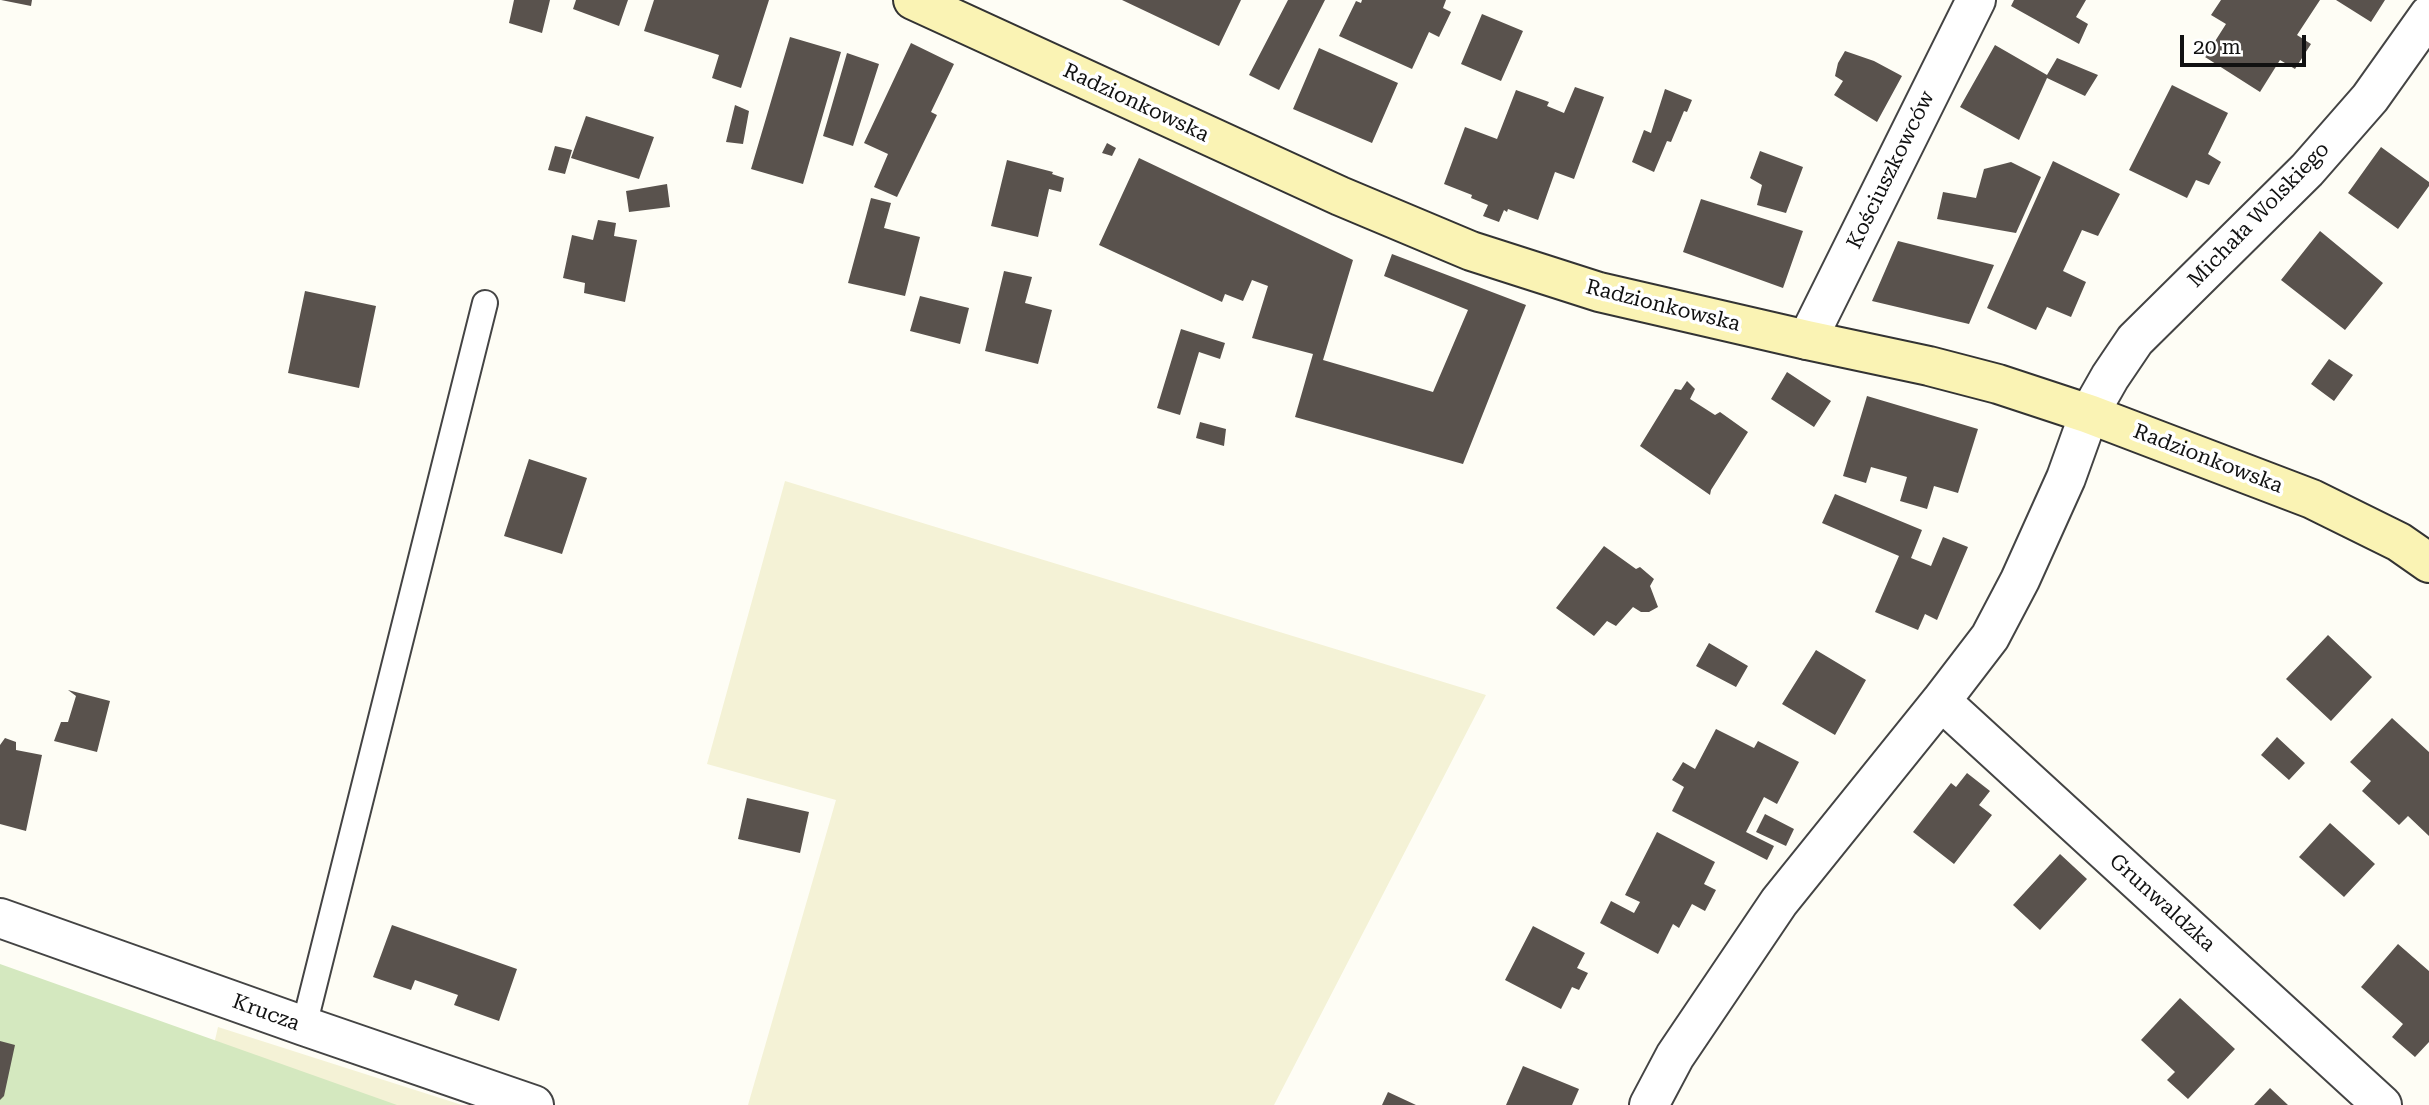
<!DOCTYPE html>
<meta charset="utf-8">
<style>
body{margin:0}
#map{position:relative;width:2429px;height:1105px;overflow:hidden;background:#fefdf5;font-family:"Roboto Serif",serif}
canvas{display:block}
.scale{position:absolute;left:2180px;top:35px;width:126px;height:32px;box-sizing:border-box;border:4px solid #111;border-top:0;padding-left:9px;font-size:21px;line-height:24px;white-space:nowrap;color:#111;-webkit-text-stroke:5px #fff;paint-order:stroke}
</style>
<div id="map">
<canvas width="2429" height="1105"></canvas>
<div class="scale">20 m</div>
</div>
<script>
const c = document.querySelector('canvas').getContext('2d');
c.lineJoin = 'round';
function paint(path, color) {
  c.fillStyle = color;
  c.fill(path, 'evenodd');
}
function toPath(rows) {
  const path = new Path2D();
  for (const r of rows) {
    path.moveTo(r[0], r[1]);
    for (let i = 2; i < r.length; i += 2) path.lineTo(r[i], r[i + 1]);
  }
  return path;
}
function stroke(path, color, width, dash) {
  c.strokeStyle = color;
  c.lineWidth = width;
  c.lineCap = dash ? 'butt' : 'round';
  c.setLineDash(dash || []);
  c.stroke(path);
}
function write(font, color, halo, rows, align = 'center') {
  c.font = font + ' "Roboto Serif",serif';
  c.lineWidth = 7;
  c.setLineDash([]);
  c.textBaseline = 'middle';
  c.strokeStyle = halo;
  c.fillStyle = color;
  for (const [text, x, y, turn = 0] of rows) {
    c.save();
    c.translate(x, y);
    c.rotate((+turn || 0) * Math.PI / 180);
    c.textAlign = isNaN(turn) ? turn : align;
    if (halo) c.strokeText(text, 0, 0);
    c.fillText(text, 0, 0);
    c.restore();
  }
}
paint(toPath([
 [785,481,1486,695,1274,1105,748,1105,836,800,707,764],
 [218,1027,462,1105,200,1105]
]), '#f4f2d6');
paint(toPath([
 [0,964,397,1105,0,1105]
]), '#d4e8bf');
paint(toPath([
 [1,0,32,0,31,6],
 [514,0,550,0,542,33,509,23],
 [576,0,628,0,619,26,573,9],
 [654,0,769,0,741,88,712,78,719,55,644,31],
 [1122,0,1241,0,1219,46],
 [1288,0,1325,0,1279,90,1249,75],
 [1362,0,1446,0,1443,8,1451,12,1439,37,1429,32,1412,69,1339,36,1356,1,1361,3],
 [2014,0,2086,0,2076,17,2088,24,2079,44,2011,6],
 [2221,0,2320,0,2297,35,2311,44,2295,69,2280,60,2260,92,2205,57,2226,24,2211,15],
 [2336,0,2385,0,2371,22],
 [1482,14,1523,31,1501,81,1461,64],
 [790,37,841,52,803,184,751,169],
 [911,43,954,64,931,112,937,115,897,197,874,187,888,154,864,143],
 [1995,45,2047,75,2057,58,2098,75,2085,96,2047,78,2019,140,1960,107],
 [1319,48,1398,83,1372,143,1293,109],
 [1845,51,1874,61,1902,76,1877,122,1834,95,1843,81,1835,76,1838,63],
 [847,53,879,64,853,146,823,136],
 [2172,85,2228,113,2208,154,2221,162,2209,185,2196,180,2187,198,2129,170],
 [1575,87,1604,97,1574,179,1555,172,1538,220,1508,209,1507,212,1504,210,1499,222,1483,216,1488,205,1471,198,1472,195,1444,184,1465,127,1497,139,1516,90,1549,102,1547,106,1564,113],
 [1665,89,1692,100,1687,112,1684,111,1671,142,1667,141,1654,172,1632,162,1644,130,1651,133],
 [735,105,749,111,743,144,726,142],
 [586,116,654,137,639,179,571,158],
 [1107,143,1116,148,1112,156,1102,153],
 [555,146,572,150,565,174,548,170],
 [2381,147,2429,182,2429,186,2398,229,2348,193],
 [1760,151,1803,167,1786,213,1757,205,1762,185,1750,178],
 [1139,158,1353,260,1323,360,1433,392,1468,310,1384,276,1392,254,1526,305,1463,464,1295,417,1313,354,1252,338,1268,286,1252,280,1243,301,1225,294,1222,302,1099,245],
 [1007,160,1053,172,1052,174,1064,178,1061,192,1049,189,1038,237,991,226],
 [2053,161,2120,194,2098,236,2082,230,2063,271,2086,282,2071,317,2047,307,2036,330,1987,308],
 [2011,162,2041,177,2016,233,1937,219,1943,192,1976,198,1984,169],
 [667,184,670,207,629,212,626,191],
 [871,198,891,203,884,228,920,237,905,296,848,283],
 [1701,199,1803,231,1783,288,1683,252],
 [598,220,616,223,614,236,637,240,625,302,584,293,585,283,563,278,572,235,593,240],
 [2320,231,2383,283,2345,330,2281,280],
 [1898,241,1994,265,1969,324,1872,301],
 [1004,271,1032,277,1025,303,1052,310,1038,364,985,351],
 [305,291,376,306,359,388,288,373],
 [920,296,969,308,960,344,910,331],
 [1181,329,1225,343,1220,359,1199,352,1180,415,1157,408],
 [2329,359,2353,375,2334,401,2311,384],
 [1787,372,1831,401,1814,427,1771,399],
 [1687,381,1695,389,1690,399,1715,415,1720,412,1748,432,1711,490,1710,495,1640,446,1675,389,1681,390],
 [1867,396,1978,429,1958,493,1934,486,1927,509,1900,501,1907,477,1871,467,1866,483,1843,476],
 [1200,422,1226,429,1224,446,1196,438],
 [529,459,587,478,562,554,504,536],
 [1835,494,1922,530,1911,558,1931,566,1943,537,1968,547,1937,620,1925,614,1918,630,1875,612,1899,556,1822,523],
 [1604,546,1636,569,1640,567,1654,579,1650,586,1658,607,1649,612,1641,612,1633,607,1616,626,1607,621,1594,636,1556,608],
 [2328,635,2372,677,2331,721,2286,679],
 [1709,643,1748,666,1736,687,1696,666],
 [1816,650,1866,680,1835,735,1782,704],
 [68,690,110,701,97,752,54,741,61,722,68,722,76,696],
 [2392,718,2429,752,2429,836,2408,816,2399,825,2362,791,2371,781,2350,762],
 [1716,729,1754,748,1758,741,1799,762,1777,804,1764,797,1746,832,1774,846,1767,860,1672,811,1684,787,1672,780,1683,762,1695,769],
 [2277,737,2305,763,2289,780,2261,755],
 [5,738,16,742,16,750,42,755,26,831,0,824,0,745],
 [1967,773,1990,791,1979,805,1992,815,1954,864,1913,832,1951,783,1956,787],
 [747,798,809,812,800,853,738,839],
 [1765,814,1794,829,1786,846,1756,832],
 [2330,823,2375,864,2344,897,2299,857],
 [1657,832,1715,862,1704,884,1716,890,1705,911,1692,904,1679,928,1673,924,1658,954,1600,923,1611,901,1634,913,1640,902,1625,895],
 [2060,854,2087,879,2040,930,2013,905],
 [392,925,517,969,499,1021,454,1005,458,995,415,980,411,990,373,977],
 [1533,926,1585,953,1577,968,1588,973,1579,990,1572,987,1561,1009,1505,980],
 [2398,944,2429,971,2429,1042,2415,1057,2392,1037,2403,1024,2361,987],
 [2180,998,2235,1049,2188,1099,2167,1080,2175,1072,2141,1040],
 [0,1041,15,1045,4,1096,0,1100],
 [1523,1066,1579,1089,1572,1105,1506,1105],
 [2270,1088,2288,1105,2254,1105],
 [1388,1092,1416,1105,1382,1105]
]), '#59524d');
const lane = toPath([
 [304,1026,485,303]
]);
const street = toPath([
 [1807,340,1976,0],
 [1941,701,2382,1105],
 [0,918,304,1026,534,1105],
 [1649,1105,1675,1056,1779,902,1941,701,1990,637,2020,580,2066,478,2089,414,2110,377,2135,340,2307,170,2370,98,2429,15]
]);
const secondary = toPath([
 [913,0,1340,196,1471,251,1599,292,1807,340,1929,366,1998,384,2089,414,2312,499,2399,542,2429,563]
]);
stroke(lane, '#444', 28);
stroke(street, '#444', 42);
stroke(secondary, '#333', 42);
stroke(lane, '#fff', 24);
stroke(street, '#fff', 38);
stroke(secondary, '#faf3b4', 38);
write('21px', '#111', '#fff', [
 ["Radzionkowska",1136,103,25],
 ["Kościuszkowców",1891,170,-64],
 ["Michała Wolskiego",2259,215,-46],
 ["Radzionkowska",1663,306,14],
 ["Radzionkowska",2208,459,21],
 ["Grunwaldzka",2162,903,42],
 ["Krucza",266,1013,20]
]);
</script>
